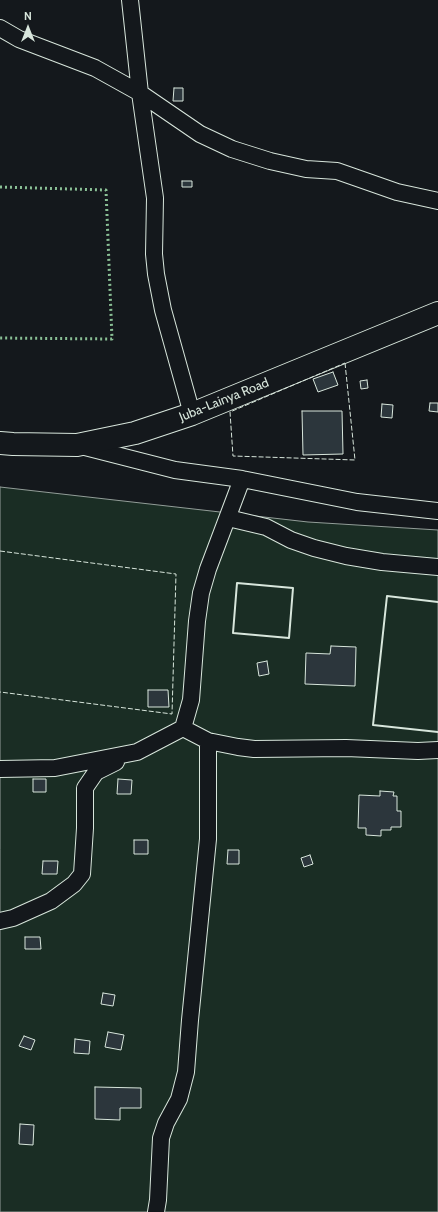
<!DOCTYPE html>
<style>
body{margin:0}
#map{position:relative;width:438px;height:1212px;overflow:hidden;background:#14181c;font-family:Cabin,sans-serif}
canvas{display:block}
.north{position:absolute;left:8px;top:8px;width:40px;height:40px;-webkit-text-stroke:3px #14181c;paint-order:stroke;rotate:0deg;font-size:11px;font-weight:700;line-height:16px;text-align:center;color:#d8e6dc}
.north::after{content:'';display:block;margin:auto;width:14px;height:18px;background:#d8e6dc;clip-path:polygon(50% 0,100% 100%,50% 72%,0 100%)}
</style>
<div id="map">
<canvas width="438" height="1212"></canvas>
<div class="north">N</div>
</div>
<script>
const c = document.querySelector('canvas').getContext('2d');
c.lineJoin = 'round';
function paint(path, color) {
  c.fillStyle = color;
  c.fill(path, 'evenodd');
}
function toPath(rows) {
  const path = new Path2D();
  for (const r of rows) {
    path.moveTo(r[0], r[1]);
    for (let i = 2; i < r.length; i += 2) path.lineTo(r[i], r[i + 1]);
  }
  return path;
}
function stroke(path, color, width, dash) {
  c.strokeStyle = color;
  c.lineWidth = width;
  c.lineCap = dash ? 'butt' : 'round';
  c.setLineDash(dash || []);
  c.stroke(path);
}
function write(font, color, halo, rows, align = 'center') {
  c.font = font + ' Cabin,sans-serif';
  c.lineWidth = 3;
  c.setLineDash([]);
  c.textBaseline = 'middle';
  c.strokeStyle = halo;
  c.fillStyle = color;
  for (const [text, x, y, turn = 0] of rows) {
    c.save();
    c.translate(x, y);
    c.rotate((+turn || 0) * Math.PI / 180);
    c.textAlign = isNaN(turn) ? turn : align;
    if (halo) c.strokeText(text, 0, 0);
    c.fillText(text, 0, 0);
    c.restore();
  }
}
const green = toPath([
 [0,487,308,522,438,530,438,1212,0,1212,0,487]
]);
paint(green, '#1a2d24');
stroke(green, '#939e99', 1);
const building = toPath([
 [174,88,183,88,183,101,173,101,174,88],
 [182,181,192,181,192,187,182,187,182,181],
 [333,372,338,385,318,392,313,379,333,372],
 [367,380,368,388,361,389,360,381,367,380],
 [430,403,438,403,438,412,429,411,430,403],
 [382,404,393,405,392,418,381,417,382,404],
 [302,411,342,411,343,454,303,455,302,411],
 [331,646,356,647,355,686,305,684,306,653,330,654,331,646],
 [267,661,269,674,259,676,257,663,267,661],
 [148,690,168,690,169,707,148,707,148,690],
 [33,779,46,779,46,792,33,792,33,779],
 [118,779,132,780,131,794,117,794,118,779],
 [380,791,394,792,393,796,397,796,397,811,401,811,401,827,391,827,391,830,381,830,381,836,366,835,366,828,358,828,359,795,380,796,380,791],
 [134,840,148,840,148,854,134,854,134,840],
 [228,850,239,850,239,864,227,864,228,850],
 [310,855,313,864,304,867,301,858,310,855],
 [43,861,58,861,57,874,42,874,43,861],
 [25,937,40,937,41,949,25,949,25,937],
 [103,993,115,995,113,1006,101,1004,103,993],
 [108,1032,124,1035,121,1050,105,1047,108,1032],
 [24,1036,35,1040,31,1050,19,1046,24,1036],
 [75,1039,90,1041,89,1054,74,1053,75,1039],
 [95,1087,141,1088,141,1108,120,1108,120,1120,95,1119,95,1087],
 [20,1124,34,1125,33,1145,19,1144,20,1124]
]);
paint(building, '#2c363c');
stroke(building, '#d8e6dc', 1);
const street = toPath([
 [130,0,140,93,155,198,154,254,156,274,163,310,192,414],
 [0,28,19,39,95,68,140,93,200,134,232,149,270,161,306,169,337,171,397,192,438,201],
 [81,446,175,470,242,479,357,502,438,511],
 [228,518,266,527,291,540,314,548,346,556,382,562,438,567],
 [183,728,208,741,238,747,254,749,346,748,418,751,438,750],
 [0,769,55,768,137,752,183,728,191,700,197,621,201,593,208,569,242,479],
 [0,921,13,918,51,901,74,884,82,874,85,828,85,788,96,772,116,762],
 [156,1212,158,1200,161,1138,166,1123,179,1099,186,1072,190,1020,208,839,208,741]
]);
const primary = toPath([
 [0,443,13,444,77,445,135,433,192,414,438,313]
]);
stroke(street, '#d8e6dc', 18);
stroke(primary, '#d8e6dc', 24);
stroke(street, '#14181c', 16);
stroke(primary, '#14181c', 22);
stroke(toPath([
 [0,187,106,190,112,339,0,338]
]), '#8ac095', 3, [2, 3]);
stroke(toPath([
 [345,363,355,460,233,456,230,412,345,363],
 [0,551,176,574,172,714,0,692]
]), '#d8e6dc', 1, [5, 2]);
stroke(toPath([
 [237,583,293,588,289,638,233,633,237,583],
 [438,602,387,596,373,725,438,732]
]), '#d8e6dc', 2);
write('13px', '#d8e6dc', '#14181c', [
 ["Juba-Lainya Road",224,400,-22]
]);
</script>
